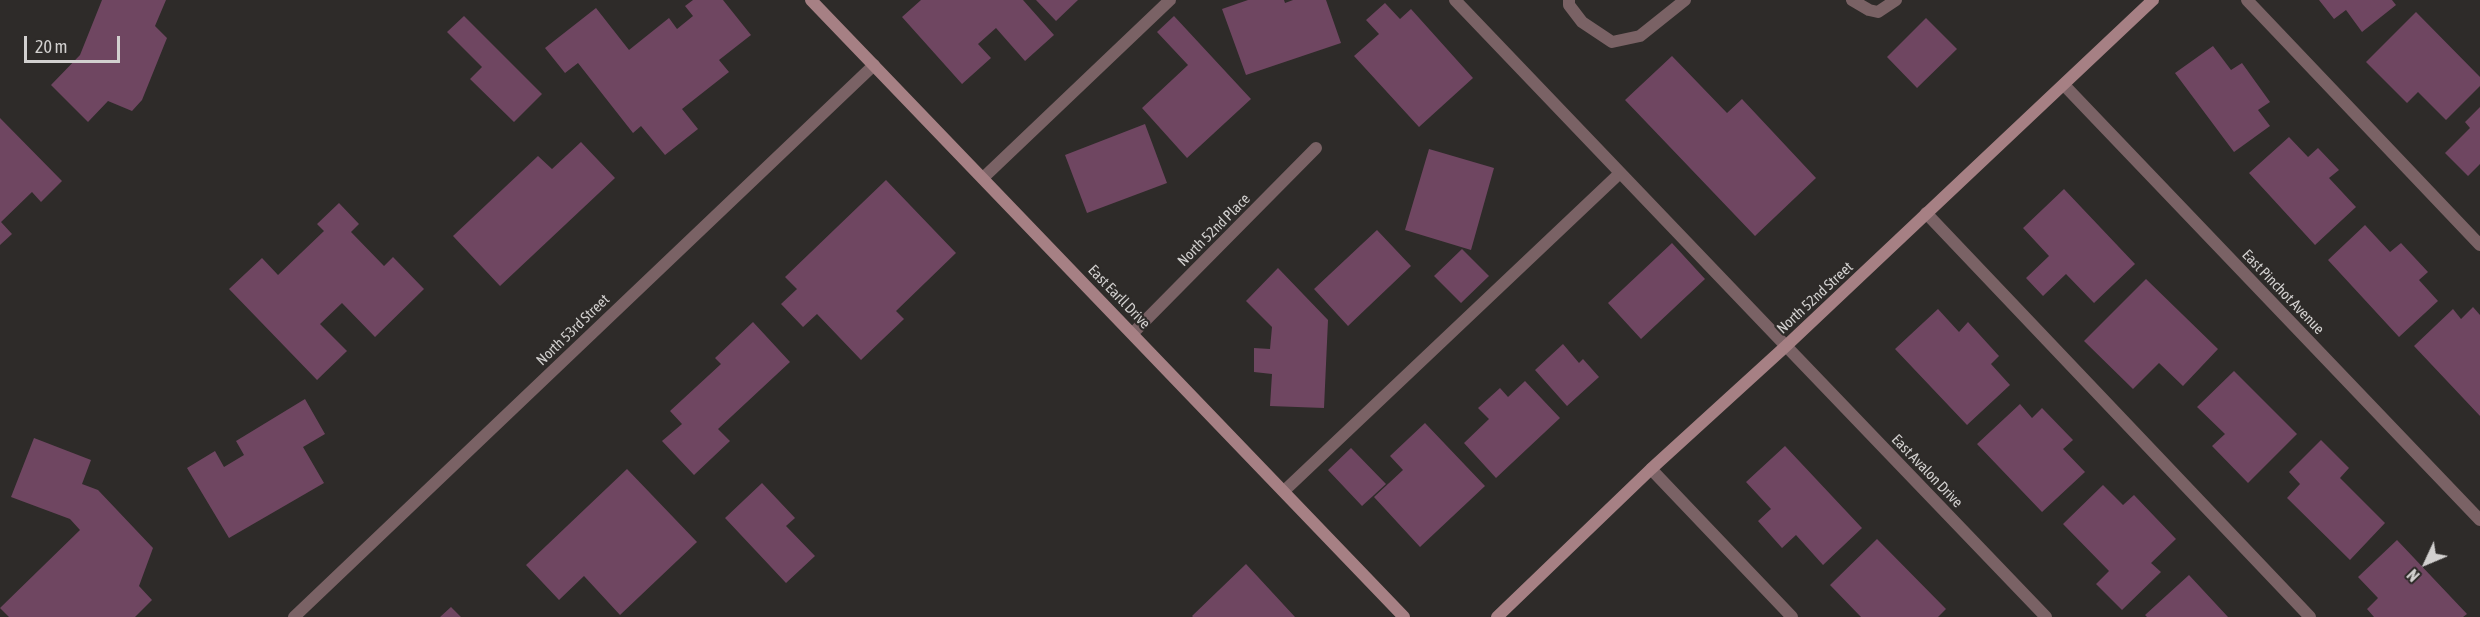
<!DOCTYPE html>
<style>
body{margin:0}
#map{position:relative;width:2480px;height:617px;overflow:hidden;background:#2e2b29;font-family:"Asap Condensed",sans-serif}
canvas{display:block}
.north{position:absolute;left:2396px;top:533px;width:60px;height:60px;-webkit-text-stroke:4px #2e2b29;paint-order:stroke;rotate:226deg;font-size:16px;font-weight:700;line-height:24px;text-align:center;color:#d2d0cf}
.north::after{content:'';display:block;margin:auto;width:21px;height:27px;background:#d2d0cf;clip-path:polygon(50% 0,100% 100%,50% 72%,0 100%)}
.scale{position:absolute;left:24px;top:36px;width:96px;height:27px;box-sizing:border-box;border:3px solid #d2d0cf;border-top:0;padding-left:8px;font-size:18px;line-height:21px;white-space:nowrap;color:#d2d0cf;-webkit-text-stroke:4px #2e2b29;paint-order:stroke}
</style>
<div id="map">
<canvas width="2480" height="617"></canvas>
<div class="north">N</div>
<div class="scale">20 m</div>
</div>
<script>
const c = document.querySelector('canvas').getContext('2d');
c.lineJoin = 'round';
function paint(path, color) {
  c.fillStyle = color;
  c.fill(path, 'evenodd');
}
function toPath(rows) {
  const path = new Path2D();
  for (const r of rows) {
    path.moveTo(r[0], r[1]);
    for (let i = 2; i < r.length; i += 2) path.lineTo(r[i], r[i + 1]);
  }
  return path;
}
function stroke(path, color, width, dash) {
  c.strokeStyle = color;
  c.lineWidth = width;
  c.lineCap = dash ? 'butt' : 'round';
  c.setLineDash(dash || []);
  c.stroke(path);
}
function write(font, color, halo, rows, align = 'center') {
  c.font = font + ' "Asap Condensed",sans-serif';
  c.lineWidth = 4.5;
  c.setLineDash([]);
  c.textBaseline = 'middle';
  c.strokeStyle = halo;
  c.fillStyle = color;
  for (const [text, x, y, turn = 0] of rows) {
    c.save();
    c.translate(x, y);
    c.rotate((+turn || 0) * Math.PI / 180);
    c.textAlign = isNaN(turn) ? turn : align;
    if (halo) c.strokeText(text, 0, 0);
    c.fillText(text, 0, 0);
    c.restore();
  }
}
paint(toPath([
 [102,0,166,0,155,26,167,38,142,100,132,111,108,101,88,122,51,85,80,55],
 [693,0,723,0,751,35,719,60,729,72,682,109,698,129,665,155,641,126,633,133,578,63,565,73,545,48,596,8,629,50,669,18,677,29,693,16,685,6],
 [921,0,1023,0,1054,35,1025,61,996,28,978,44,991,58,962,84,902,17],
 [1036,0,1078,0,1056,21],
 [1248,0,1284,0,1285,3,1293,0,1326,0,1341,43,1246,75,1222,9],
 [2319,0,2392,0,2396,5,2362,32,2346,10,2334,19],
 [1385,3,1400,19,1411,9,1473,78,1419,127,1354,56,1379,34,1366,20],
 [2416,12,2480,77,2480,86,2446,120,2418,92,2407,103,2366,62],
 [464,16,542,94,514,122,470,79,482,67,447,32],
 [1174,16,1251,99,1187,158,1142,108,1188,65,1157,32],
 [1926,18,1957,49,1917,88,1887,57],
 [2213,46,2231,70,2242,63,2270,102,2258,110,2270,126,2234,152,2175,73],
 [1672,56,1727,113,1742,99,1816,178,1755,236,1625,100],
 [2480,107,2480,164,2468,176,2445,153,2470,128,2465,122],
 [0,118,62,181,41,202,32,192,1,222,12,234,0,245],
 [1145,124,1167,183,1087,213,1065,155],
 [2289,137,2308,157,2318,148,2339,170,2329,178,2356,207,2315,245,2249,173],
 [581,142,615,178,500,286,453,236,538,156,552,169],
 [1429,149,1494,168,1471,250,1405,230],
 [886,180,956,253,896,311,904,319,861,360,817,314,803,327,781,304,797,289,785,277],
 [2064,189,2135,264,2094,303,2066,274,2043,296,2026,278,2049,256,2023,228],
 [339,203,359,224,351,232,384,266,393,257,424,289,375,337,342,303,320,324,347,351,317,380,229,289,262,258,278,275,324,231,317,224],
 [2365,225,2390,252,2401,243,2428,272,2419,280,2438,301,2399,337,2328,260],
 [1377,230,1411,266,1348,326,1314,289],
 [1672,243,1705,279,1641,339,1608,303],
 [1462,249,1489,276,1461,303,1434,276],
 [1278,268,1328,320,1324,408,1270,406,1272,374,1254,372,1254,348,1270,349,1272,327,1246,301],
 [2146,279,2218,349,2183,386,2159,363,2133,389,2084,341],
 [2473,307,2480,315,2480,416,2414,346,2453,309,2461,319],
 [1938,309,1959,332,1968,322,1999,356,1991,364,2010,385,1967,425,1895,349],
 [753,322,790,362,718,429,730,441,694,475,662,441,682,424,670,411,721,364,715,358],
 [1563,344,1579,363,1583,359,1599,377,1567,406,1535,370],
 [2234,371,2297,434,2248,483,2212,446,2225,434,2197,407],
 [1525,381,1560,418,1496,478,1464,443,1489,419,1478,408,1500,388,1508,397],
 [305,399,325,434,303,447,324,483,229,538,187,468,215,451,224,467,244,455,236,441],
 [2020,404,2032,418,2042,408,2073,440,2063,449,2085,472,2042,512,1977,444],
 [1425,423,1485,486,1420,547,1374,497,1403,470,1390,456],
 [34,438,91,460,82,484,98,490,153,548,139,586,152,600,135,617,9,617,0,608,80,530,70,519,11,497],
 [2321,440,2349,468,2340,478,2385,523,2350,560,2287,498,2300,484,2289,472],
 [1785,446,1862,528,1823,565,1796,535,1782,548,1758,521,1771,509,1746,482],
 [1351,448,1386,484,1362,506,1328,470],
 [627,469,697,542,620,615,584,576,559,600,526,565],
 [762,483,795,518,786,526,815,556,786,583,725,518],
 [2103,485,2123,505,2134,495,2176,539,2151,563,2161,572,2122,610,2096,584,2109,571,2063,524],
 [1877,539,1946,609,1938,617,1861,617,1830,585],
 [2397,540,2467,614,2463,617,2374,617,2367,609,2378,598,2358,577],
 [1246,564,1295,617,1193,617,1192,616],
 [2189,575,2228,617,2147,617,2145,615],
 [451,607,461,617,440,617]
]), '#6f4661');
stroke(toPath([
 [1455,0,1786,346],
 [1569,0,1569,5,1582,22,1612,42,1640,36,1685,0],
 [1852,0,1869,10,1878,12,1896,0],
 [2247,0,2480,245],
 [983,178,1170,0],
 [1926,213,2310,617],
 [1651,469,1792,617],
 [1284,491,1620,173]
]), '#7a6265', 12);
stroke(toPath([
 [2064,85,2480,520],
 [1133,333,1316,148],
 [1786,346,2046,617],
 [294,617,874,65]
]), '#7a6265', 12);
stroke(toPath([
 [811,0,1404,617],
 [1497,617,1651,469,1786,346,2153,0]
]), '#a68084', 12);
write('15px', '#d2d0cf', '#2e2b29', [
 ["North 52nd Place",1214,230,-45],
 ["East Pinchot Avenue",2283,292,46],
 ["East Earll Drive",1119,297,46],
 ["North 52nd Street",1815,298,-43],
 ["North 53rd Street",573,330,-44],
 ["East Avalon Drive",1927,471,46]
]);
</script>
